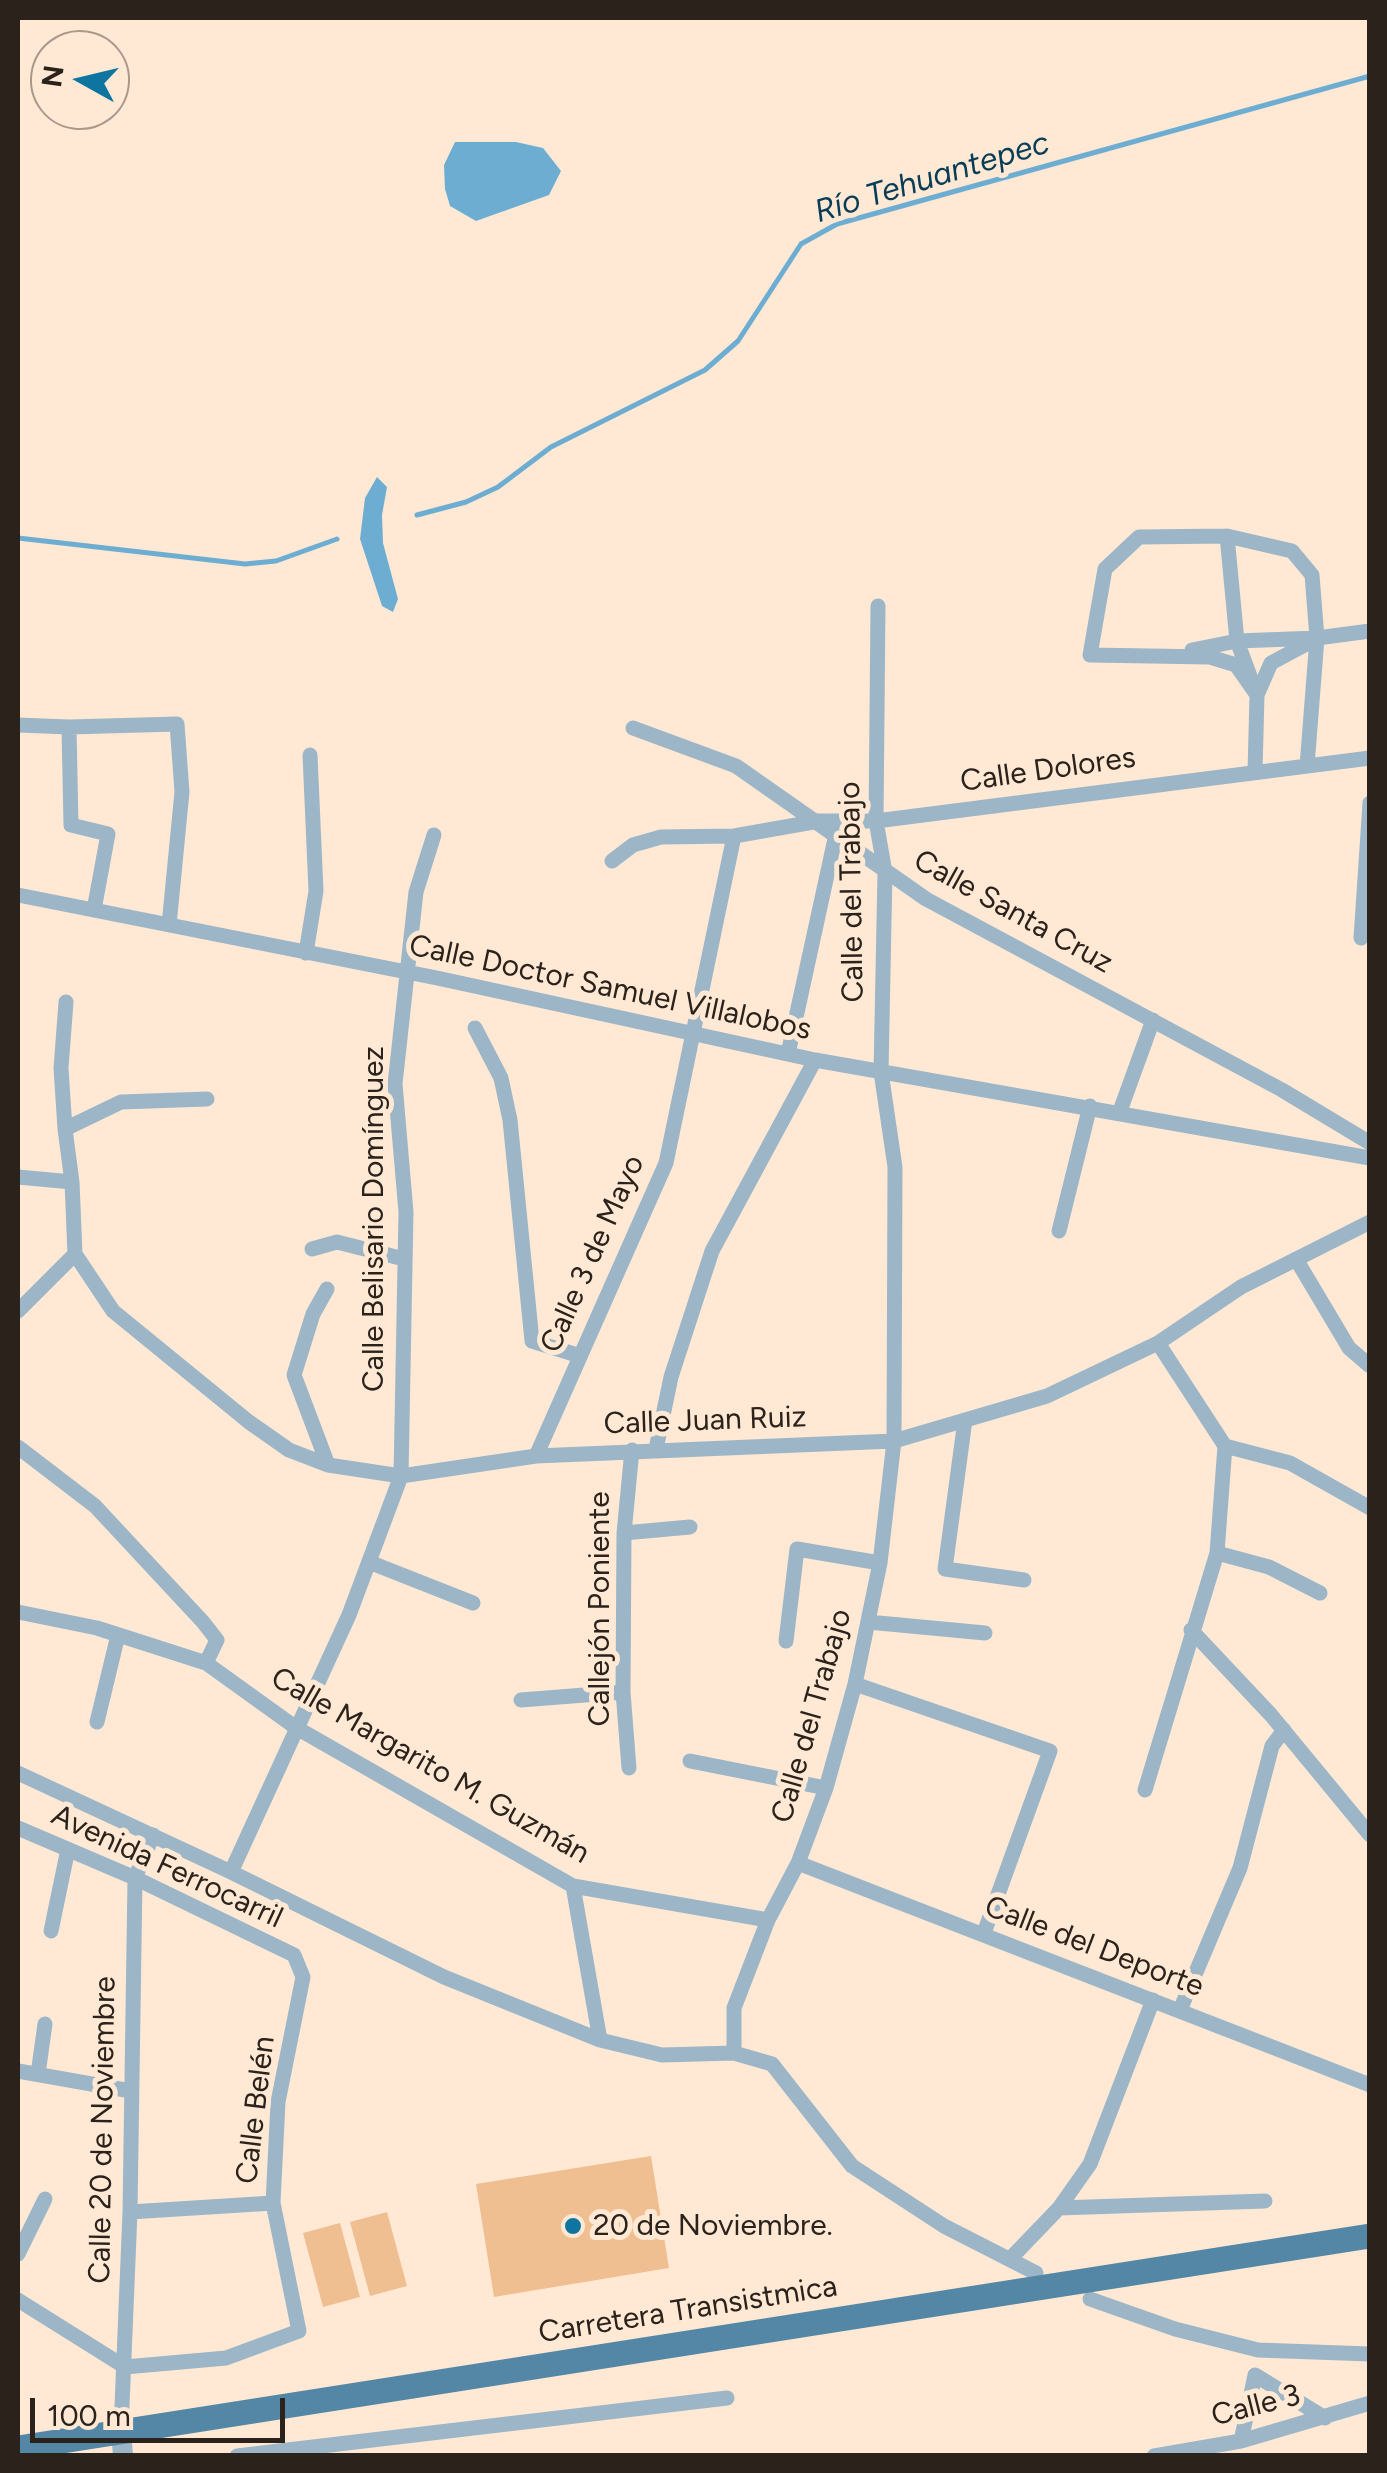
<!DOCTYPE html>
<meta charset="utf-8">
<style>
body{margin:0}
#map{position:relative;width:1387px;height:2473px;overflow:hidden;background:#ffe9d5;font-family:Figtree,sans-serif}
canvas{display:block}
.frame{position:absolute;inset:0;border:20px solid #2a221b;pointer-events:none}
.north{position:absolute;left:30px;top:30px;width:100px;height:100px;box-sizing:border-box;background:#ffe9d5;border:2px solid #aa998b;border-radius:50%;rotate:278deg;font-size:28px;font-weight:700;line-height:40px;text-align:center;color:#2a221b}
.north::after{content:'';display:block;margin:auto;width:35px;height:45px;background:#0e74a0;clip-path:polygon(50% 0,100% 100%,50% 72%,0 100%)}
.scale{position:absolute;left:30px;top:2398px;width:255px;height:45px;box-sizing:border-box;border:5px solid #2a221b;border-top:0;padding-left:12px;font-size:30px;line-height:35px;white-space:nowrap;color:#2a221b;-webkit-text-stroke:8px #ffe9d5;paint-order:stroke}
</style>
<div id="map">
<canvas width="1387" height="2473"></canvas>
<div class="frame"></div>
<div class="north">N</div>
<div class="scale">100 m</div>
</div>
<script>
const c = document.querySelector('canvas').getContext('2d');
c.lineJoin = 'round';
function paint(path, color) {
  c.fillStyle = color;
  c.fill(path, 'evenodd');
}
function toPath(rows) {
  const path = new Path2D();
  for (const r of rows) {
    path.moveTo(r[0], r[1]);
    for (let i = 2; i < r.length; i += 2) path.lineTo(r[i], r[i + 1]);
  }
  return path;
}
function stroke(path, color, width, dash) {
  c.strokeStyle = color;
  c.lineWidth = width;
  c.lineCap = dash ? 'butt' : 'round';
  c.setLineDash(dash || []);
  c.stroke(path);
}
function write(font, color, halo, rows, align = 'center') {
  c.font = font + ' Figtree,sans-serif';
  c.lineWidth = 10;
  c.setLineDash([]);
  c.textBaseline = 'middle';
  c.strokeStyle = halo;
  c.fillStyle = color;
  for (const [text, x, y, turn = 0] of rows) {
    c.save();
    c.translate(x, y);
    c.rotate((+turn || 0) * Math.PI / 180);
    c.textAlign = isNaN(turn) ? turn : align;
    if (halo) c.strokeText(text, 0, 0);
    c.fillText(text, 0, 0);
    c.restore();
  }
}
paint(toPath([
 [651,2156,669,2268,494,2297,476,2184],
 [387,2212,407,2286,370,2296,350,2222],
 [340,2223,360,2297,323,2307,303,2233]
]), '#efbf92');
paint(toPath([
 [455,142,516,142,543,148,561,171,549,195,476,221,450,206,445,189,444,165],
 [377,477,387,487,382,515,383,543,398,599,393,612,382,606,360,539,365,498]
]), '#6eadd2');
stroke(toPath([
 [417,515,466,502,498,487,551,447,705,370,738,341,801,244,837,224,1370,76],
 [18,538,245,564,276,561,337,539]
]), '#6eadd2', 5);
stroke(toPath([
 [1227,536,1237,641,1257,695,1255,772],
 [1192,650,1237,641,1317,638],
 [1257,695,1236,665,1210,657,1090,655,1105,569,1139,537,1227,536,1292,551,1312,575,1317,638],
 [1257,695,1271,663,1314,640],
 [18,725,69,727,71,825,108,834,94,910],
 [69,727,177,724,182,792,169,925],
 [633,728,736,766,926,899,1282,1090,1370,1143],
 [1307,766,1317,638,1370,631],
 [612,861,633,845,661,837,734,836,819,821,876,821,1370,758],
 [18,895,437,978,815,1060,1370,1158],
 [1361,938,1370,803],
 [306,953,316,891,310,755],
 [475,1028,501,1078,510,1120,532,1341,577,1355],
 [788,1054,836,834],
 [1120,1111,1153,1020],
 [65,1129,61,1068,66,1002],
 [18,1177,72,1182,75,1254,113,1311,249,1422,289,1450,328,1465,401,1476,536,1456,894,1441,1047,1396,1158,1343,1241,1287,1370,1222],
 [72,1182,65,1129,121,1102,207,1099],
 [1059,1231,1090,1106],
 [312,1249,337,1242,404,1259],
 [1296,1259,1349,1348,1370,1366],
 [327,1289,313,1314,294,1375,328,1465],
 [18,1311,75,1254],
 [1158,1343,1225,1446,1290,1463,1370,1508],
 [965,1420,945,1569,1024,1580],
 [18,1447,95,1506,203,1622,217,1640,206,1663],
 [656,1449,671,1377,712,1251,815,1060],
 [536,1456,666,1163,734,836],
 [624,1533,690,1527],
 [1217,1553,1269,1567,1320,1593],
 [369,1562,473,1603],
 [18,1612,97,1628,206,1663,295,1727,573,1886,768,1920],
 [868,1622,985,1633],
 [1191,1630,1271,1715,1370,1835],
 [786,1641,797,1549,880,1563],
 [855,1684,1050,1751,984,1933],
 [521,1700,623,1692],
 [97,1722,118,1635],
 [690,1761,826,1788],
 [629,1768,623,1692,624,1533,632,1450],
 [18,1773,231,1872,444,1977,600,2040,662,2055,734,2053,772,2064,852,2166,944,2226,1036,2273],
 [1145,1790,1217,1553,1225,1446],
 [18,1828,135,1878,294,1955,303,1977,278,2102,273,2203,299,2331,226,2358,125,2367,18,2300],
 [798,1863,1370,2085],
 [231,1872,349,1615,401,1476,406,1212,395,1084,416,892,434,835],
 [573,1886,600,2040],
 [51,1931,68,1849],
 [1180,2010,1240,1868,1272,1746,1284,1730],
 [734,2053,734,2008,768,1920,798,1863,826,1788,855,1684,880,1563,894,1441,895,1167,881,1072,885,872,876,821,878,606],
 [18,2071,131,2091],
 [38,2074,45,2024],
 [1059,2208,1265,2201],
 [130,2212,273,2203],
 [18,2254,45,2199],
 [1011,2258,1059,2208,1090,2164,1153,2000],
 [1090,2299,1175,2329,1258,2350,1370,2354],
 [121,2430,130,2212,135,1878,153,1835],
 [1241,2441,1255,2375,1325,2418],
 [237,2456,727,2398],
 [1154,2456,1241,2441,1370,2403]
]), '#9cb6c7', 15);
stroke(toPath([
 [121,2430,123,2456]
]), '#9cb6c7', 20);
stroke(toPath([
 [18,2448,1370,2236]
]), '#5487a5', 25);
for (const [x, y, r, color] of [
 [573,2226,10,"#0e74a0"]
]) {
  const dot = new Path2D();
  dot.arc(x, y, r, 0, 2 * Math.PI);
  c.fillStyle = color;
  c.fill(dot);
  stroke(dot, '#ffe9d5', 4);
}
write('30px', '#2a221b', '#ffe9d5', [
 ["Calle Dolores",1048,770,-8],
 ["Calle del Trabajo",852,892,-91],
 ["Calle Santa Cruz",1013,912,29],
 ["Calle Doctor Samuel Villalobos",610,988,12],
 ["Calle Belisario Domínguez",374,1219,-90],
 ["Calle 3 de Mayo",593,1254,-66],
 ["Calle Juan Ruiz",705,1421,-2],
 ["Callejón Poniente",600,1609,-90],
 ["Calle del Trabajo",812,1716,-74],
 ["Calle Margarito M. Guzmán",430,1766,30],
 ["Avenida Ferrocarril",167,1867,25],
 ["Calle del Deporte",1094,1947,21],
 ["Calle Belén",256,2110,-83],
 ["Calle 20 de Noviembre",103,2130,-89],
 ["Carretera Transistmica",688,2310,-9],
 ["Calle 3",1256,2406,-14]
]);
write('30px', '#2a221b', '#ffe9d5', [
 ["20 de Noviembre.",593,2226]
], 'left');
write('italic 32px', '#073d56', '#ffe9d5', [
 ["Río Tehuantepec",932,178,-17]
]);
</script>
